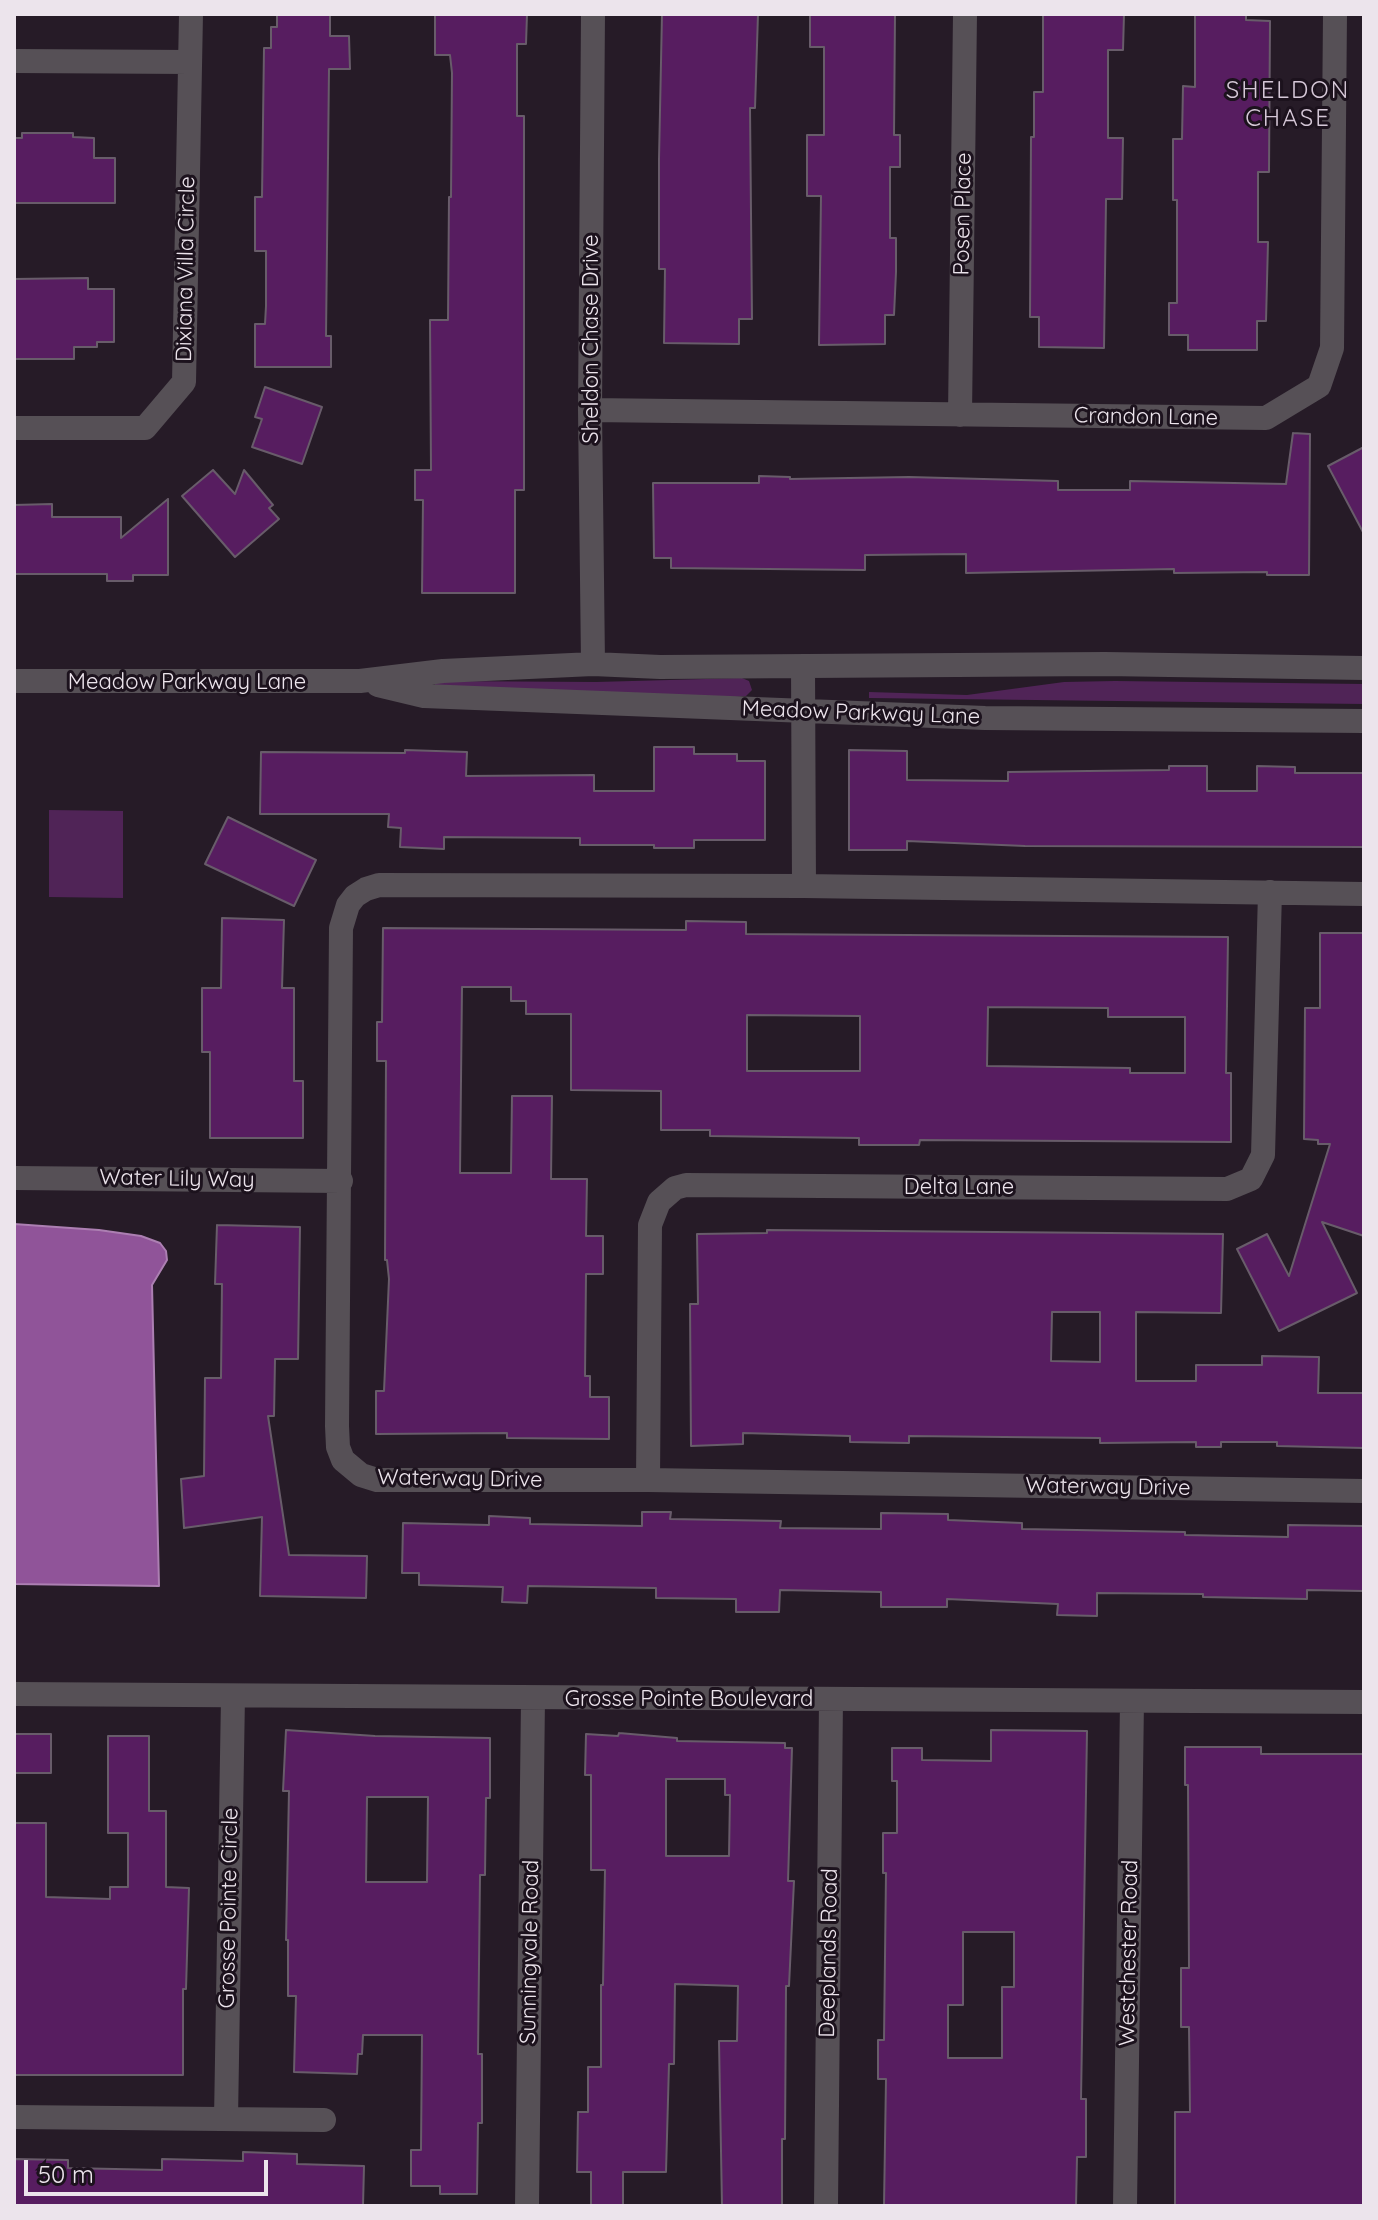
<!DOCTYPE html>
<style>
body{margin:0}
#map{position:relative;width:1378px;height:2220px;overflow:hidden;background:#261b27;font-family:Quicksand,sans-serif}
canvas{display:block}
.frame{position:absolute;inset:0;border:16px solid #ece4ec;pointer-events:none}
.scale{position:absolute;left:24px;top:2160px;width:244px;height:36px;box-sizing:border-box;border:4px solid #ece4ec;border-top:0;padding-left:10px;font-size:24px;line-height:28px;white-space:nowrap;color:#ece4ec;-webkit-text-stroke:6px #1c121d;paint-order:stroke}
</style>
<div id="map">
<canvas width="1378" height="2220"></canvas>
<div class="frame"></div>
<div class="scale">50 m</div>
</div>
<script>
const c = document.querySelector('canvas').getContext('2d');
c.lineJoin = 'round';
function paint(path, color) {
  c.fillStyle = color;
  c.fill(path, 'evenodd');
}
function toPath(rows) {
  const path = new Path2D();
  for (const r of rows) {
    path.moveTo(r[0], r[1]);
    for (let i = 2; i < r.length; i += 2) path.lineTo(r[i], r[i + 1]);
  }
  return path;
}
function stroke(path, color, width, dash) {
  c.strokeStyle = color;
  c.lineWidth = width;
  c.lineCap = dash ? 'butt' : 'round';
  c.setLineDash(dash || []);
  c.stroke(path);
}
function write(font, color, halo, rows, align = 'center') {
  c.font = font + ' Quicksand,sans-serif';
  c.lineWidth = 6;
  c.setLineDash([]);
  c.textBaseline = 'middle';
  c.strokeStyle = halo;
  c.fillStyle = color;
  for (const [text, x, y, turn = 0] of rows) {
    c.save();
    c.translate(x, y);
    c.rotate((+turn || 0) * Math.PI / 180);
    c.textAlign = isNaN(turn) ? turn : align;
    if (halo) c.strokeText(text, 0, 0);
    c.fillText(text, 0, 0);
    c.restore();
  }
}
paint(toPath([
 [742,678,749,681,752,690,746,696,735,697,435,688,435,681,596,682],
 [1115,681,1364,684,1364,704,869,698,869,692,967,695,1064,682],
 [49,810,123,811,123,898,49,897]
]), '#502457');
const water = toPath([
 [14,1224,99,1230,141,1236,160,1243,166,1251,167,1260,152,1285,159,1586,14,1584,14,1224]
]);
paint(water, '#905499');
stroke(water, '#ac7fb2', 2);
const building = toPath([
 [277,14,330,14,330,36,349,36,350,69,329,69,326,336,331,336,331,367,255,367,255,324,265,324,266,306,266,251,255,251,255,197,262,197,264,48,271,48,271,27,277,27,277,14],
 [435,14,527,14,526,44,517,44,517,116,524,116,524,490,515,490,515,593,422,593,423,500,415,500,415,470,431,470,430,320,448,320,449,197,451,197,452,73,450,55,435,55,435,14],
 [662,14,758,14,755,108,750,108,752,319,739,319,739,344,664,343,665,269,659,269,659,159,662,14],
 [810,14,895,14,894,135,900,135,900,167,890,167,890,238,896,238,896,272,894,315,885,315,885,344,819,345,821,196,807,196,807,135,824,135,824,47,810,47,810,14],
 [1043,14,1124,14,1123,50,1108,50,1108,138,1123,138,1122,199,1106,199,1104,348,1039,347,1039,317,1030,317,1031,137,1034,137,1034,92,1043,92,1043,14],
 [1195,14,1246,14,1246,20,1270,21,1269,172,1258,172,1258,242,1268,242,1266,321,1257,321,1257,350,1188,350,1188,335,1169,335,1169,303,1177,303,1177,200,1173,200,1173,139,1182,139,1183,86,1195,87,1195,14],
 [22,133,73,133,73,137,94,138,94,158,115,158,115,203,14,203,14,138,22,138,22,133],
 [88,278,88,289,114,289,114,342,97,342,97,347,74,347,74,359,14,359,14,279,88,278],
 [265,387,322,407,302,464,252,447,262,419,255,417,265,387],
 [1293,433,1310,434,1309,575,1267,575,1267,572,1174,573,1174,569,966,573,966,554,865,555,865,570,671,568,671,558,654,558,653,483,759,483,759,476,790,477,790,479,909,477,1058,481,1058,490,1130,490,1130,481,1286,484,1293,433],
 [1364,447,1364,534,1328,466,1364,447],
 [213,470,235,494,244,470,273,505,269,508,279,519,235,557,182,496,213,470],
 [168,499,168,575,133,575,133,581,107,581,107,574,14,574,14,505,52,504,52,517,121,517,121,538,168,499],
 [654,747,694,747,694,754,737,754,737,761,765,761,765,840,694,840,694,848,654,848,654,845,580,845,580,838,444,837,444,849,400,847,401,828,388,827,389,814,260,814,261,752,405,753,405,750,467,752,466,776,594,775,594,791,654,791,654,747],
 [849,750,907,751,907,780,1008,781,1008,772,1169,770,1169,766,1207,766,1207,791,1257,791,1257,766,1295,767,1295,773,1364,773,1364,847,1025,846,907,841,907,850,849,850,849,750],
 [228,817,316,860,294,906,205,864,228,817],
 [222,918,284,920,282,988,294,988,294,1081,303,1081,303,1138,210,1138,210,1052,202,1052,202,988,221,988,222,918],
 [686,921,746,922,746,934,1228,937,1226,1073,1231,1073,1231,1142,920,1140,919,1145,859,1145,859,1138,710,1136,710,1130,661,1130,661,1091,571,1090,571,1014,526,1014,526,1001,511,1001,511,987,462,987,460,1173,511,1173,512,1096,552,1096,551,1179,587,1179,586,1236,603,1236,603,1274,586,1274,585,1376,590,1376,590,1397,609,1397,609,1439,507,1438,507,1433,376,1434,376,1391,384,1391,389,1279,387,1260,385,1260,386,1061,377,1061,377,1022,382,1022,383,928,686,930,686,921],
 [988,1007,1108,1008,1108,1017,1185,1017,1185,1073,1130,1073,1130,1068,987,1066,988,1007],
 [747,1015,860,1016,860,1071,747,1071,747,1015],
 [1320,933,1364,933,1364,1236,1322,1222,1357,1293,1279,1331,1237,1249,1267,1234,1289,1276,1330,1144,1318,1144,1318,1140,1304,1139,1305,1008,1320,1008,1320,933],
 [217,1225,300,1227,298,1359,275,1359,274,1416,268,1416,289,1555,367,1556,366,1598,260,1596,262,1517,184,1528,181,1479,204,1476,205,1378,221,1378,222,1284,215,1284,217,1225],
 [767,1230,1223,1234,1221,1313,1136,1312,1136,1381,1196,1381,1196,1365,1262,1365,1262,1356,1319,1357,1318,1393,1364,1393,1364,1448,1277,1446,1277,1442,1221,1442,1221,1447,1196,1447,1196,1442,1100,1443,1100,1438,909,1436,909,1443,850,1442,850,1436,743,1433,743,1444,691,1446,690,1304,698,1304,697,1234,767,1233,767,1230],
 [1052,1312,1100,1312,1100,1362,1051,1361,1052,1312],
 [642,1512,671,1512,670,1519,781,1521,780,1528,881,1529,881,1513,948,1514,948,1520,1022,1523,1022,1529,1185,1532,1185,1535,1288,1537,1288,1525,1364,1526,1364,1591,1307,1590,1307,1599,1203,1597,1203,1594,1097,1593,1097,1616,1057,1615,1058,1604,947,1599,947,1607,881,1607,881,1592,780,1590,779,1612,736,1612,736,1599,656,1598,656,1588,528,1586,527,1603,502,1602,503,1587,419,1585,419,1573,402,1573,403,1523,489,1525,489,1516,530,1518,530,1524,642,1526,642,1512],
 [286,1730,375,1736,490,1738,490,1798,486,1798,485,1875,480,1875,478,2054,482,2054,482,2123,478,2123,477,2194,440,2194,440,2186,411,2186,411,2150,421,2150,422,2035,363,2035,362,2054,358,2054,357,2074,294,2072,296,1996,288,1996,288,1940,286,1940,289,1791,283,1791,286,1730],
 [367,1797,428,1797,427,1882,366,1882,367,1797],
 [991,1730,1087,1731,1081,2099,1086,2099,1086,2157,1077,2157,1076,2206,884,2206,886,2079,878,2079,878,2040,884,2040,886,1873,883,1873,883,1833,897,1833,897,1781,892,1781,892,1748,922,1748,922,1760,991,1761,991,1730],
 [963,1932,1014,1932,1014,1987,1002,1987,1002,2058,948,2058,948,2005,963,2005,963,1932],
 [619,1733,677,1738,677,1741,785,1743,785,1748,792,1748,788,1881,794,1881,789,1986,786,1986,785,2139,782,2139,782,2206,722,2206,719,2041,737,2041,738,1986,675,1984,674,2064,669,2064,666,2172,623,2172,623,2206,591,2206,591,2172,577,2172,578,2112,588,2112,588,2067,601,2067,601,1985,603,1985,605,1870,591,1870,591,1775,585,1775,586,1734,618,1736,619,1733],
 [666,1779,725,1779,725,1795,730,1795,729,1856,666,1856,666,1779],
 [14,1734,51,1734,51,1773,14,1773,14,1734],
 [108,1736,149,1736,149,1811,166,1811,166,1887,189,1888,186,1989,183,1989,183,2075,14,2075,14,1823,46,1823,46,1897,110,1899,110,1887,128,1887,128,1833,108,1833,108,1736],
 [1185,1747,1261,1747,1261,1754,1364,1754,1364,2206,1175,2206,1175,2112,1190,2112,1189,2027,1181,2027,1181,1968,1189,1968,1188,1785,1185,1785,1185,1747],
 [243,2152,297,2154,297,2164,364,2166,363,2206,14,2206,14,2159,68,2160,68,2168,162,2170,162,2159,243,2161,243,2152]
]);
paint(building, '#571d60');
stroke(building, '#685c6a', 2);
stroke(toPath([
 [14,61,190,62],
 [590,410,1266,418,1319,386,1332,348,1335,14],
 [960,415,965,14],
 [14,428,145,428,184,382,191,14],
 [593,664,590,410,593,14],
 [803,666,804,886],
 [14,681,360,681,443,671,593,664,660,667,1105,664,1364,668],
 [378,685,424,696,985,718,1364,721],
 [1364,894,804,886,379,885,366,889,355,896,348,905,341,928,337,1426,338,1447,343,1460,361,1475,377,1480,648,1480,1364,1491],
 [14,1178,341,1181],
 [648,1480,650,1225,659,1202,675,1188,686,1185,1227,1189,1251,1179,1263,1155,1270,892],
 [14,1694,1364,1702],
 [14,2117,324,2120],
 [226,2119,233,1696],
 [527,2206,533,1698],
 [826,2206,831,1699],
 [1125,2206,1132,1701]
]), '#565056', 24);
write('22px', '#ece4ec', '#1c121d', [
 ["Posen Place",963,214,-89],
 ["Dixiana Villa Circle",186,269,-89],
 ["Sheldon Chase Drive",591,339,-90],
 ["Crandon Lane",1146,417,1],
 ["Meadow Parkway Lane",187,682],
 ["Meadow Parkway Lane",861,713,2],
 ["Water Lily Way",177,1179,1],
 ["Delta Lane",959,1187],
 ["Waterway Drive",460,1479,1],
 ["Waterway Drive",1108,1487,1],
 ["Grosse Pointe Boulevard",689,1699],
 ["Grosse Pointe Circle",229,1908,-89],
 ["Sunningvale Road",530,1952,-89],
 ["Deeplands Road",829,1953,-89],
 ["Westchester Road",1129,1953,-89]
]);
c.letterSpacing = '2px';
write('24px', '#d5c7d7', '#1c121d', [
 ["SHELDON",1288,91],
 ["CHASE",1288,119]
]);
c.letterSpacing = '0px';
</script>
